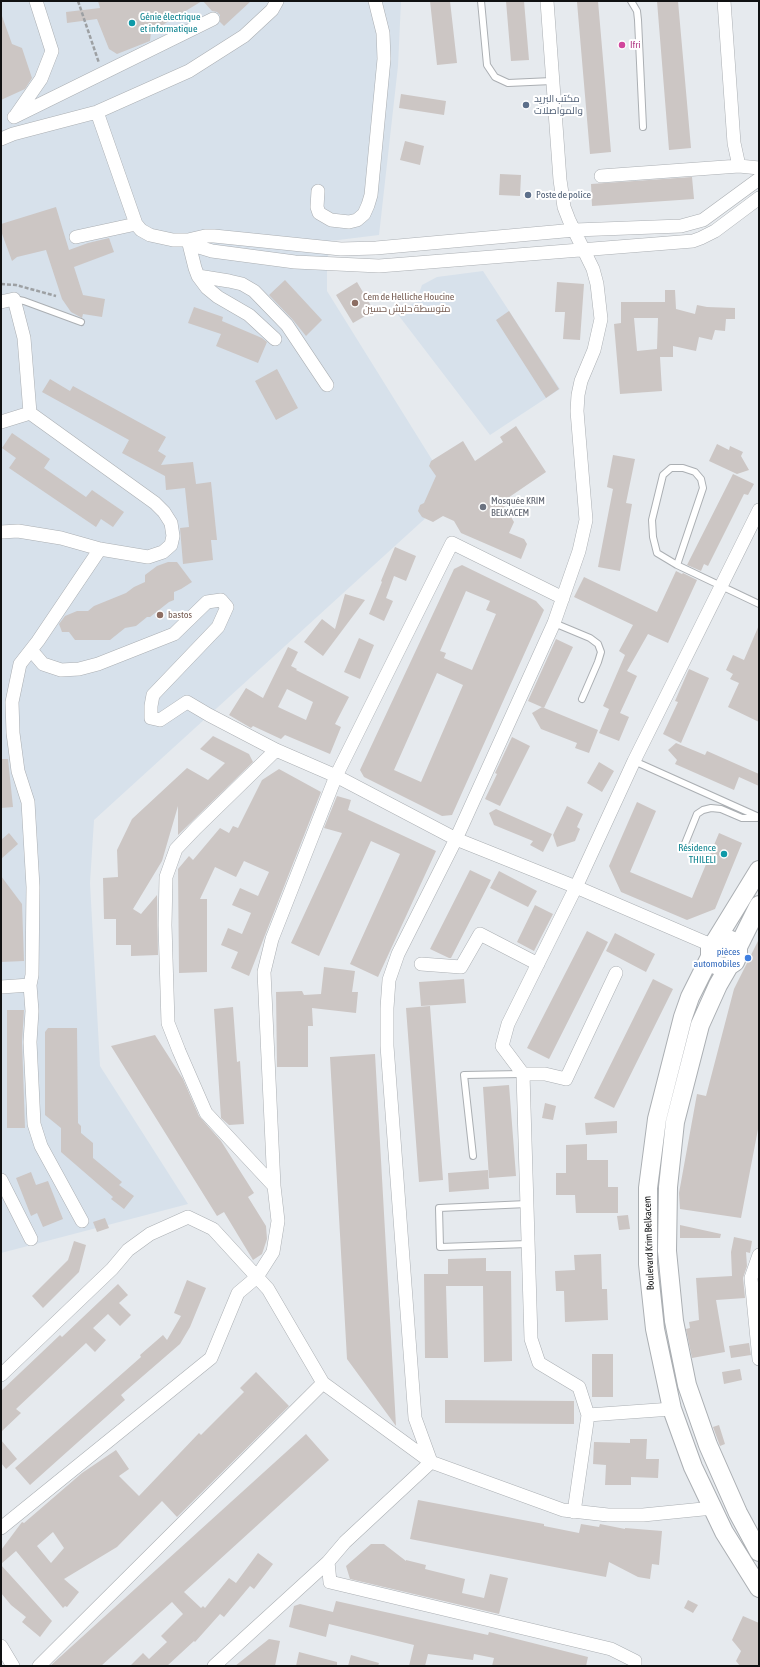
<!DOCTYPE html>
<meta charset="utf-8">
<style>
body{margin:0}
#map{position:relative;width:760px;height:1667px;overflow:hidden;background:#e6eaee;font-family:"Asap Condensed",sans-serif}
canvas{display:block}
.frame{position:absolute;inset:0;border:2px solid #101112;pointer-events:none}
</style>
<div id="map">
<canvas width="760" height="1667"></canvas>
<div class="frame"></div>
</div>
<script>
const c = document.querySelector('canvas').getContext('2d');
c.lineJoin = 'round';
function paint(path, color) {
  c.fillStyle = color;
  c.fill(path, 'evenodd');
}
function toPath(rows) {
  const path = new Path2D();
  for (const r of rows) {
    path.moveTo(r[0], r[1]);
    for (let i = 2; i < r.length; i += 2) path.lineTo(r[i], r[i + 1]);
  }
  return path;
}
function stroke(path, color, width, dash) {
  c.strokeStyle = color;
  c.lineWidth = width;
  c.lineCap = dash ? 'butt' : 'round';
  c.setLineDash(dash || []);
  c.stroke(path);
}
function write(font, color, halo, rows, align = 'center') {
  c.font = font + ' "Asap Condensed",Cairo,sans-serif';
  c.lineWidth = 4;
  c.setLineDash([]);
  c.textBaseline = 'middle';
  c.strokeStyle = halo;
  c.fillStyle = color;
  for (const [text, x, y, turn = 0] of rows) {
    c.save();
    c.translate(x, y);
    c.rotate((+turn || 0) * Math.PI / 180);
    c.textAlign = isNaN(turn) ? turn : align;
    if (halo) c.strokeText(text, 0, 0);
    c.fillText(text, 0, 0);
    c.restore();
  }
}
paint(toPath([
 [1,1,401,1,398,66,379,235,330,241,327,264,327,291,439,471,430,514,94,820,90,883,100,1066,188,1204,1,1253],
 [483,271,560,389,490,435,396,312,416,302,422,285,437,277]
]), '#d7e1eb');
paint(toPath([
 [98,1,202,1,151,32,150,41,117,54,109,49,97,19,67,23,66,12,100,8],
 [203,1,251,1,224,26,220,22,220,15,217,12,212,11],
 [430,1,450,1,457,63,437,65],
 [506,1,524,1,529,60,511,61],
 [598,1,611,152,590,154,577,2],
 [657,1,678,1,691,148,669,150],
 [1,16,2,16,12,44,22,48,32,78,25,89,1,100],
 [401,94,446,101,444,115,399,108],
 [405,141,424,146,420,165,400,160],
 [500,174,521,175,520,196,499,195],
 [692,177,694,199,592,206,591,184],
 [56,207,69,250,88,243,109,238,114,252,74,267,83,295,105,299,102,317,83,314,82,318,71,312,62,299,46,250,17,257,12,261,1,231,1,224],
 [285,280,322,320,306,336,293,320,269,295],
 [357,282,374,311,353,323,336,295],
 [557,282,584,284,580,340,563,339,565,312,555,312],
 [665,290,675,290,676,309,695,314,697,305,707,307,735,308,735,319,726,319,725,331,715,330,712,340,699,337,696,351,673,346,673,357,660,357,662,391,620,394,614,324,621,323,621,302,665,302],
 [634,318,658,318,657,349,637,351],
 [194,307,223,317,222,321,262,338,267,342,258,363,216,346,221,334,188,323],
 [509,311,559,389,546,398,496,320],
 [277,369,298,408,276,420,255,381],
 [50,379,70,391,73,386,166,437,158,451,166,456,161,465,193,462,196,484,211,482,217,540,211,540,213,560,183,564,180,528,189,527,185,488,166,490,165,476,122,453,129,440,42,392],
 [516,426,546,472,502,502,514,522,509,533,524,539,527,544,521,559,461,533,454,521,443,516,433,522,422,517,418,511,420,505,424,503,436,476,429,466,431,461,463,441,475,461,503,442,500,437],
 [12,433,50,459,44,468,86,497,92,490,124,512,113,527,101,519,96,527,9,468,16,458,2,448],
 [717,444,729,450,730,446,743,452,741,456,749,470,737,474,709,461],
 [613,455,635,459,626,503,632,504,620,571,598,567,613,489,607,487],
 [733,474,754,484,748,495,744,494,708,566,704,564,701,571,687,565],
 [395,547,416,556,406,581,394,576,386,598,393,601,384,621,369,614,382,582,381,581],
 [168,562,177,562,192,582,181,589,174,592,174,600,169,602,150,617,147,617,136,626,125,628,110,640,75,640,69,632,62,632,59,624,65,616,77,611,88,611,94,606,126,593,134,587,145,582,145,575,157,566],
 [462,565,536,601,544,610,452,815,442,816,364,777,360,770,454,569],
 [466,591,490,601,486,610,496,614,472,670,444,658,446,653,440,651],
 [437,673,463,685,421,782,394,770],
 [676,571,682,574,683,573,697,580,668,643,648,634,627,671,637,676,620,713,629,717,619,741,599,733,609,709,603,706,625,655,619,651,633,625,574,597,584,577,657,612],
 [345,594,365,600,323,656,304,642,322,619,335,629],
 [759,625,759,722,728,707,739,683,730,679,733,674,726,670,733,655,744,660],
 [359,638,374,645,360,679,344,672],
 [556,639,573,647,544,708,528,701],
 [288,647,298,652,291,666,297,669,296,670,349,697,335,724,341,727,330,754,285,735,281,739,253,726,251,728,229,715,246,688,263,698],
 [287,689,313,702,306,720,278,707],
 [689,669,709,678,681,743,663,734,678,702,675,701],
 [542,707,598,730,589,753,575,748,577,743,541,729,532,713],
 [213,736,249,754,253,762,178,835,178,806,162,861,133,909,141,914,157,895,158,955,131,956,131,945,116,945,116,919,104,919,103,878,118,877,117,850,132,819,187,768,208,780,225,763,200,749],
 [512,737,530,746,500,806,485,799,497,774,495,773],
 [676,743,705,755,707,751,759,774,759,786,739,777,734,790,675,764,677,760,668,750],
 [1,759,8,759,13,807,1,808],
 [599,762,614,771,602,792,587,783],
 [279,769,321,792,249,976,231,968,238,952,221,945,228,928,242,934,251,913,232,905,240,888,258,896,269,872,244,861,236,877,215,867,200,899,207,899,207,972,179,973,178,869,189,856,193,860,220,828,229,833,233,826,238,828,262,780],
 [337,796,351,800,348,810,436,851,378,977,350,964,400,854,371,841,319,956,291,943,342,833,324,828],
 [637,802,656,811,630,872,692,898,719,833,742,843,715,909,687,920,621,892,609,866],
 [567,806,583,814,577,827,580,829,575,841,557,847,553,835],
 [496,809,552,834,543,852,530,845,533,841,494,825,489,813],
 [9,833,18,844,1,859,1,840],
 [470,870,491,880,451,958,449,958,430,949],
 [499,871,537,891,528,907,490,888],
 [1,876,22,904,24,961,1,962],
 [535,905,553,914,534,951,517,942],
 [587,931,608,942,549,1059,527,1048],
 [615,933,655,954,646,972,606,951],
 [759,939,759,1124,741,1218,680,1209,679,1193,697,1094,706,1096,734,989],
 [324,967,355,971,352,992,358,992,356,1013,312,1008,313,1026,308,1026,308,1067,277,1067,276,992,302,991,304,995,321,994],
 [464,979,466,1003,421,1006,419,982],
 [653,979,673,989,614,1108,594,1098],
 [430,1006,443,1180,419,1182,406,1008],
 [233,1007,237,1062,240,1061,244,1124,229,1125,221,1118,214,1009],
 [7,1010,24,1010,22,1042,25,1128,7,1128],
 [48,1028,77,1028,78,1123,81,1126,81,1133,93,1143,93,1158,122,1182,119,1185,134,1196,124,1209,111,1199,113,1197,61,1152,61,1128,45,1115,45,1032],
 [155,1035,183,1079,199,1116,221,1141,254,1193,248,1197,266,1226,267,1239,262,1254,253,1260,224,1212,217,1216,111,1046],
 [375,1054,396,1426,347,1359,330,1057],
 [509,1085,516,1176,489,1178,483,1087],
 [545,1103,556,1106,553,1120,542,1118],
 [617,1121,617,1133,586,1135,585,1123],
 [587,1144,587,1160,608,1160,608,1187,618,1187,618,1213,576,1213,575,1195,556,1195,556,1173,566,1173,566,1145],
 [488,1170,489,1189,449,1192,448,1173],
 [31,1172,36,1185,48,1181,63,1219,43,1227,37,1213,31,1216,16,1178],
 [628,1215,630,1229,619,1230,617,1216],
 [105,1218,109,1228,97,1232,93,1222],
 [680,1225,721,1234,720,1238,680,1238],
 [734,1237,752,1241,750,1253,746,1252,747,1266,743,1278,745,1298,716,1300,725,1352,692,1358,686,1329,690,1328,689,1322,699,1320,696,1278,732,1276,731,1252],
 [74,1241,86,1245,79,1272,43,1308,32,1296,68,1260],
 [601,1254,602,1289,607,1289,608,1320,565,1322,564,1291,556,1291,555,1271,575,1270,574,1255],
 [486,1258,486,1271,511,1271,512,1361,484,1362,483,1286,446,1286,448,1358,425,1358,424,1274,448,1274,448,1259],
 [187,1280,206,1288,190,1327,180,1344,121,1395,125,1400,30,1485,15,1468,141,1357,140,1355,163,1335,167,1340,181,1316,174,1313],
 [118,1284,128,1295,119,1303,131,1315,120,1326,108,1314,93,1328,106,1340,95,1352,86,1343,16,1409,21,1413,1,1432,1,1391,60,1335,62,1337],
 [749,1343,751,1355,731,1358,729,1346],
 [592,1354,613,1354,613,1397,592,1397],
 [740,1369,742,1380,724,1384,722,1372],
 [256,1372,289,1406,177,1517,162,1501,117,1547,64,1579,79,1592,67,1607,65,1606,63,1608,16,1551,1,1564,1,1550,22,1522,24,1523,82,1473,116,1450,129,1469,119,1476,139,1496,199,1433,201,1435,244,1392,240,1388],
 [53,1532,64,1548,51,1563,37,1546],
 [445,1400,574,1401,574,1424,445,1423],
 [719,1425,725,1444,720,1446,713,1427],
 [306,1434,329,1460,184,1592,201,1608,203,1606,205,1608,229,1578,236,1583,258,1553,273,1564,254,1589,250,1586,224,1617,220,1614,195,1642,194,1641,167,1666,130,1666,143,1653,149,1659,167,1642,161,1636,183,1614,172,1602,101,1666,50,1666],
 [630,1439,647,1439,646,1459,659,1459,658,1478,631,1477,631,1485,605,1485,606,1465,593,1464,594,1442,630,1443],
 [1,1440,17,1459,6,1469,1,1463],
 [418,1500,544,1524,544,1526,579,1533,581,1524,599,1527,600,1524,625,1529,625,1528,662,1531,659,1565,652,1564,650,1579,638,1577,609,1562,606,1577,410,1539],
 [371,1544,384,1544,406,1561,406,1560,426,1565,425,1569,465,1579,462,1593,484,1598,490,1574,508,1578,499,1614,350,1579,346,1566],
 [1,1565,52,1621,40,1637,22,1622,26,1617,11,1605,1,1593],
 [688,1600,698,1605,693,1613,684,1608],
 [336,1601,488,1635,489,1632,588,1657,586,1666,492,1666,494,1658,474,1654,473,1660,428,1654,425,1666,409,1666,414,1645,329,1624,326,1637,289,1627,294,1606,300,1604,333,1612],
 [743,1616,759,1623,759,1666,740,1666,736,1661,741,1651,732,1640],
 [269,1639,280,1641,275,1666,235,1666],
 [299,1652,337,1662,337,1666,296,1666],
 [351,1655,379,1663,378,1666,348,1666]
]), '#ccc6c4');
const service = toPath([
 [481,1,487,65,495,77,508,83,552,81],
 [631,1,637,11,638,20,643,127],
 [14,299,24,301,81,322],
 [677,565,703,488,701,479,695,472,683,468,671,468,663,475,652,520,653,537,657,553,677,565,759,604],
 [554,623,590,638,598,644,601,652,598,662,582,699],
 [634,761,759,817],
 [684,846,697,814,703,810,711,808,721,809,742,818,757,818],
 [473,1156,464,1075,522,1074],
 [527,1204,439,1208,440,1247,528,1244]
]);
const minor = toPath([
 [547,1,560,180,564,207,569,220,593,269,597,284,601,319,594,350,581,381,578,395,577,411,586,520,579,551,554,623,456,839,398,954,389,980,387,1008,387,1046,415,1418,431,1462,563,1510,608,1515,643,1515,713,1508],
 [724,1,734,143,739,166],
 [97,112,136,224,141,230,150,235,173,240,188,240,205,236,214,236,341,249,376,248,575,230,681,226,703,220,759,179],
 [16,115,41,79,52,51,36,1],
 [14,117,213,19],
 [1,139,13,134,97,112,189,71,244,36,272,10,277,1],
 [601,176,739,166,759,168],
 [318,191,317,207,319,213,331,220,349,222,357,220,364,214,368,205,371,195,384,59,383,33,375,1],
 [76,237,136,224],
 [188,240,199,247,212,251,295,262,379,266,693,241,701,238,715,231,759,198],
 [188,240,195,268,198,276,207,288,218,297,249,315,275,339],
 [198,276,229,281,242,284,254,291,287,325,327,385],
 [1,302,14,299,24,338,30,413,155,503,164,512,171,523,173,536,171,545,163,552,148,557,100,549,61,538,18,531,1,532],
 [1,422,30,413],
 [31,650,43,664,61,670,79,669,98,664,174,634,207,602,221,600,227,607,218,627,153,695,151,706,151,718,160,720,187,702,209,715,276,750,336,776,456,839,576,887,711,945],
 [421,964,461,967,480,934,538,964],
 [616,973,566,1079,545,1074,523,1074,502,1046,508,1024,576,887,634,761,759,510],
 [30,985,32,1011,30,1042,34,1124,41,1146,82,1221],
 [1,987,30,985,32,975,33,887,28,802,18,771,13,733,12,702,20,664,38,641,100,549],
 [523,1074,531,1339,539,1363,579,1387,588,1415,574,1512],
 [1,1180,31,1239],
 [274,1186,206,1113,179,1051,168,1023,165,925,166,877,176,849,196,828,276,750],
 [759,1255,751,1278,759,1359],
 [1,1375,112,1269,128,1250,150,1234,188,1217,213,1229,268,1289,323,1383,431,1462,345,1542,328,1562,330,1582,611,1649,635,1661,635,1666],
 [588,1415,672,1409],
 [1,1528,211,1358,238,1293,257,1277,273,1252,278,1221,274,1186,264,972,272,939,336,776,452,543,563,598],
 [1,1646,13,1666],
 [39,1666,323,1383],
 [214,1666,328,1562]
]);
const secondary = toPath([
 [716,940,759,870],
 [738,947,759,905],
 [710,957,690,997,683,1017,657,1119,648,1188,648,1264,655,1329,672,1409,693,1467,724,1532,759,1588],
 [729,966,725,967,715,965,710,957,710,948,716,940,726,938,731,940,738,947,738,955,735,962,729,966,718,985,700,1025,675,1122,668,1187,667,1251,674,1321,687,1385,708,1445,738,1513,759,1552]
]);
stroke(service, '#abafb3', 8);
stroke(minor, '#abafb3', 14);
stroke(secondary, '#abafb3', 20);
stroke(toPath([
 [78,1,99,63],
 [1,284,16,285,56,296]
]), '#9da0a3', 2.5, [4, 2]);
stroke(service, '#fff', 6);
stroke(minor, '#fff', 13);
stroke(secondary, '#fff', 18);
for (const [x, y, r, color] of [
 [132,23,4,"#0f9aa8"],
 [622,45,4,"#d1479c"],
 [526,105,4,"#5c6f8a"],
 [528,195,4,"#5c6f8a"],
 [355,303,4,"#8d6e63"],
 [483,507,4,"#6b7280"],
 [160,615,4,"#8d6e63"],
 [724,854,4,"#0f9aa8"],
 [748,958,4,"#3f7fe0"]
]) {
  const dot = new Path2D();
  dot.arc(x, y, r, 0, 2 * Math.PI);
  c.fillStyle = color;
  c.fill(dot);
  stroke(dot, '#fff', 1.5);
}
write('10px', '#0d838f', '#fff', [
 ["Génie électrique",140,17],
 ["et informatique",140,29],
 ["Résidence",716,848,"right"],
 ["THILELI",716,860,"right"]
], 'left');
write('10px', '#b23c85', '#fff', [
 ["Ifri",630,45]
], 'left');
write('10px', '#4e5e75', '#fff', [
 ["مكتب البريد",534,99],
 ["والمواصلات",534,111],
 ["Poste de police",536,195]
], 'left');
write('10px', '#785e54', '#fff', [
 ["Cem de Helliche Houcine",363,297],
 ["متوسطة حليش حسين",363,309],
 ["bastos",168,615]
], 'left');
write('10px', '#5b616d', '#fff', [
 ["Mosquée KRIM",491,501],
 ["BELKACEM",491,513]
], 'left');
write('10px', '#366cbe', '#fff', [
 ["pièces",740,952],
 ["automobiles",740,964]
], 'right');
write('10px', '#101112', '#fff', [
 ["Boulevard Krim Belkacem",649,1243,-92]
]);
</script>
